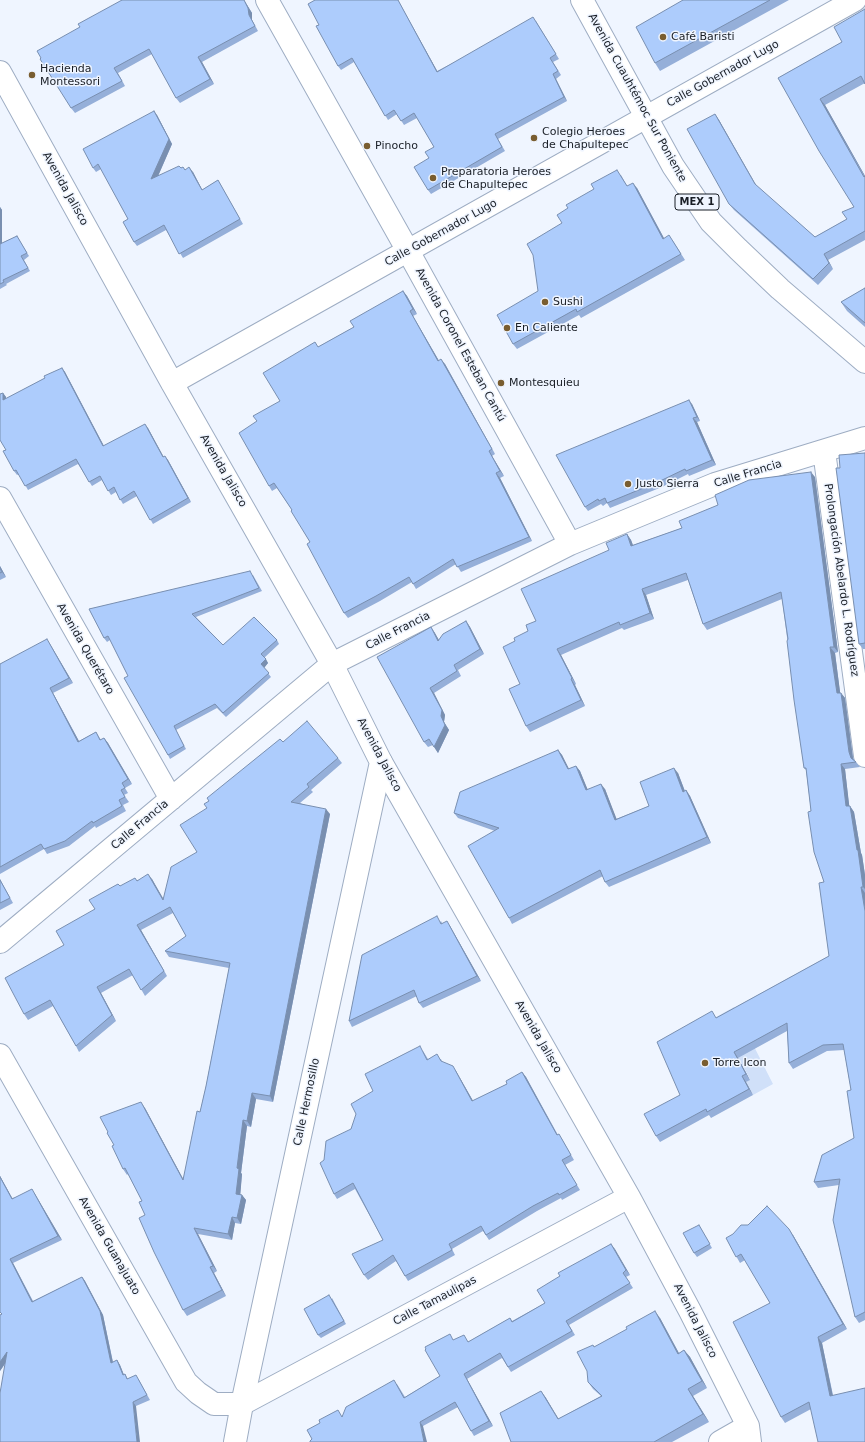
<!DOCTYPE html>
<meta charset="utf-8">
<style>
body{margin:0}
canvas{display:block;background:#eff5ff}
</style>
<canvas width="865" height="1442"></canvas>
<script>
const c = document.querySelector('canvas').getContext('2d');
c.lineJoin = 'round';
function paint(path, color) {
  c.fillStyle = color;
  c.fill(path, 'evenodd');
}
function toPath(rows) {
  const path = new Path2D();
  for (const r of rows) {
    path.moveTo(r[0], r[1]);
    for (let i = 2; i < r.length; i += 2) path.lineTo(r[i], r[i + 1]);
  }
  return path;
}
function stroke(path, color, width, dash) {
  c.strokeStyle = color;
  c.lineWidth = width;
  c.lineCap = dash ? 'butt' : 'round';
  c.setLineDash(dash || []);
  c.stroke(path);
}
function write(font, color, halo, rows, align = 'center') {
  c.font = font + ' "DejaVu Sans",sans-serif';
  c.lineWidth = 3;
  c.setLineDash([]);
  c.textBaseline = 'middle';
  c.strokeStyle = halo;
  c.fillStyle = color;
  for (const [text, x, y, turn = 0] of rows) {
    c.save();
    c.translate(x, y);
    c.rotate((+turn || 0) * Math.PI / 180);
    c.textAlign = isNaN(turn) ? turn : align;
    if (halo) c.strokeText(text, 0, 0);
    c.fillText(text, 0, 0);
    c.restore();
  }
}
paint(toPath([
 [734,1007,773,1084,753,1095,746,1082,750,1079,716,1017]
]), '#d0e0f9');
const street = toPath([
 [267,0,408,251,570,544],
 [824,451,865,756],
 [0,498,171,799],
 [381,762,629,1197,690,1311,748,1426,750,1442],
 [0,942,332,664,570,544,715,484,865,438],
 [242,1404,629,1197],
 [720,1442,748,1426]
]);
const secondary = toPath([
 [0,72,172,383,332,664,381,762,242,1404,235,1442],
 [172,383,855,0],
 [0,1055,186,1382,198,1393,214,1404,242,1404]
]);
const primary = toPath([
 [582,0,673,166,711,222,738,249,780,289,865,362]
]);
stroke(street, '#9eadc3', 24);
stroke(secondary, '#9eadc3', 24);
stroke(primary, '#9eadc3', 24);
stroke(street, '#fff', 22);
stroke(secondary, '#fff', 22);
stroke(primary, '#fff', 22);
paint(toPath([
 [122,0,244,0,252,13,252,20,258,31,202,62,214,84,180,103,176,98,152,54,118,73,125,86,75,113,71,108,80,27],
 [315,0,398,0,437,71,536,21,559,59,553,62,561,75,556,79,567,101,498,139,505,151,431,194,428,190,429,158,434,147,417,118,404,125,397,114,388,120,354,62,341,70,338,66,319,25],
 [683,0,789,0,660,71,655,63],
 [842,42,865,83,825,105,865,176,865,240,828,260,833,269,818,285,734,210,729,204,715,114,719,120,756,186,815,237,847,219,854,207,778,78],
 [157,115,172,144,158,176,183,167,185,170,193,172,202,190,218,180,243,224,183,258,166,230,137,246,134,242,128,219,101,169,96,172,93,168],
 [621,175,627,186,637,188,664,238,673,241,685,260,581,318,579,315,517,349,513,344,538,291,562,223],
 [0,207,2,210,2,243,17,236,29,256,24,260,30,271,6,284,7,285,0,289],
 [865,288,865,327,847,311,841,302],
 [403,291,407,296,417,314,413,316,439,361,445,364,495,454,492,456,504,476,500,478,532,541,461,572,456,564,416,589,412,582,380,601,348,618,344,613,310,542,292,510,277,488,272,491,269,486,257,421,280,401,318,347,354,327],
 [62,368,65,372,104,446,148,428,163,457,168,460,191,502,153,524,137,496,123,504,116,492,111,495,102,480,92,486,78,464,28,490,19,474,17,475,14,471,6,450,3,393,6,397,6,399,45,378],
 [692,404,700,421,697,422,716,465,689,476,688,474,662,487,610,508,607,503,603,506,601,504,588,511,585,507],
 [865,453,865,649,863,649,859,644,840,468],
 [815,477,838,652,835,653,840,693,841,693,845,698,853,758,860,767,845,769,849,806,850,806,854,812,861,853,862,855,865,875,865,1320,859,1323,855,1317,839,1185,818,1188,814,1182,854,1138,851,1090,844,1050,827,1051,793,1069,789,1063,787,1031,738,1058,750,1080,746,1082,753,1095,711,1118,709,1115,660,1142,656,1136,680,1095,716,1018,829,956,824,882,811,811,806,770,804,768,782,599,707,630,703,624,688,580,646,595,654,619,624,630,622,628,561,655,576,684,575,685,585,706,530,732,526,726,520,684,515,641,528,631,536,621,609,550,627,534,631,540,633,545,682,528],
 [0,566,6,577,0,580],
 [253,575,262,591,196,617,223,645,277,640,279,644,264,658,268,663,264,668,271,677,226,717,217,708,176,730,186,749,170,759,168,755,110,640,107,642,104,638,89,609],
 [466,621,470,627,484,654,458,670,461,676,434,693,445,715,444,722,449,730,438,753,433,745,428,747,424,742,431,627,439,640],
 [50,644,73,683,53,693,79,741,96,732,101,740,104,738,108,743,132,784,125,788,128,793,124,795,129,802,123,805,126,811,96,828,95,826,69,846,47,854,44,849,0,874,0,664],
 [283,742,338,758,342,763,311,790,313,792,300,803,330,814,273,1102,256,1099,251,1127,247,1126,241,1173,242,1174,240,1194,242,1195,246,1200,241,1224,235,1223,232,1240,198,1234,217,1271,214,1273,226,1296,187,1316,183,1310,145,1215,142,1201,128,1174,127,1175,123,1169,114,1145,145,1108,183,1179,200,1112,206,1086,229,968,169,957,165,951,186,936,173,913,141,930,167,976,145,996,133,975,101,993,116,1021,79,1052,76,1046,53,1006,28,1020,24,1014,64,945,95,909,120,886,137,880,152,879,163,899,197,852,209,801],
 [558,750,562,755,569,769,576,766,580,771,587,789,605,789,616,819,649,806,678,773,685,791,686,790,690,796,711,843,609,887,605,882,603,876,512,924,509,918,495,831,458,818,454,813],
 [0,879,13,903,0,910],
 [441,921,442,923,450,926,481,981,423,1008,419,1003,417,996,352,1027,349,1021],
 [423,1051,428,1059,441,1059,442,1062,456,1071,473,1101,507,1084,522,1072,526,1077,558,1135,562,1139,574,1160,565,1165,580,1190,562,1200,561,1198,537,1211,489,1240,483,1231,452,1249,455,1255,408,1281,396,1261,368,1280,364,1275,383,1240,355,1189,337,1199,334,1194,324,1160,351,1129,373,1091],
 [0,1176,12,1198,35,1194,62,1240,13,1263,33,1301,82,1277,85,1281,103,1315,113,1362,117,1360,120,1365,124,1375,125,1374,128,1379,139,1380,150,1400,136,1406,5,1364,0,1371,0,1315,2,1314],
 [699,1225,712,1248,697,1257,694,1253],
 [793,1235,847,1329,822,1343,833,1395,811,1409,785,1423,781,1417,770,1303,745,1260,740,1263,726,1238],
 [611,1244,630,1275,626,1277,633,1288,569,1325,575,1335,511,1372,502,1358,467,1379,493,1426,474,1436,471,1431,458,1407,423,1426,312,1439,320,1423,342,1416,397,1384,405,1397,440,1376,454,1340,468,1342,510,1318,512,1321,545,1303,560,1276],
 [332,1298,346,1324,321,1338,318,1335],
 [660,1318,679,1353,684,1350,690,1357,707,1388,693,1396,709,1422,672,1442,511,1442,541,1391,546,1398,558,1419,601,1396,593,1389,588,1382,594,1347]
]), '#95afd9');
paint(toPath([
 [244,0,252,13,252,20,258,31,249,15],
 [398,0,440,76,437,72],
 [198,57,202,62,214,84,210,79],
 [553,74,556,79,567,101,564,97],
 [820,99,825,105,865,176,865,177],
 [154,111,157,115,172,144,155,183,151,179],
 [715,114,719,120,759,190,755,184],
 [189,167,193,172,205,195,202,190],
 [633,183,637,188,667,244,663,239],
 [0,207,2,210,2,248,0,245],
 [824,254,828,260,833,269,829,263],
 [403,291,407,296,417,314,413,309],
 [410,311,413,316,442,366,438,361],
 [441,359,445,364,495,454,492,449],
 [62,368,65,372,106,450,103,446],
 [3,393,6,397,6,405,3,400],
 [689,400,692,404,700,421,697,417],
 [693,418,697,422,716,465,712,460],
 [145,424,148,428,166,461,163,457],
 [489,451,504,476,500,471],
 [165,456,168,460,191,502,188,498],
 [811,472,815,477,838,652,834,647],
 [496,473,500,478,532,541,529,537],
 [627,534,631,540,635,551,631,546],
 [0,566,6,577,2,572,0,568],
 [642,589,646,595,654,619,650,613],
 [466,621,470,627,484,654,480,649],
 [431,627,435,633,442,646,438,641],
 [47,639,50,644,73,683,69,678],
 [830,647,835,653,841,699,837,693],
 [557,649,561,655,576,684,572,678],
 [266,659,268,663,264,668,261,664],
 [571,679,575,685,585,706,581,700],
 [50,688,53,693,82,747,78,742],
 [430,688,434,693,445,715,444,722,449,730,438,753,434,747,441,716],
 [841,693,845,698,853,758,854,762,851,758,849,752],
 [104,738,108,743,132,784,128,779],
 [558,750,562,755,572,775,568,769],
 [841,764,845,769,850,812,846,806],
 [576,766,580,771,590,795,586,790],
 [674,768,678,773,687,797,683,792],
 [601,784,605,789,619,825,615,820],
 [686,790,690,796,711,843,707,837],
 [850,806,854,812,861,853,862,855,865,875,865,889,863,887],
 [326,809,330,814,273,1102,270,1096],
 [148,874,152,879,167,905,163,900],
 [861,887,865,893,865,911],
 [447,921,450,926,481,981,477,976],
 [137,925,141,930,167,976,164,971],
 [97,987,101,993,116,1021,112,1015],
 [734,1052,738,1058,750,1080,746,1074],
 [453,1066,456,1071,476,1106,472,1101],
 [522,1072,526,1077,560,1140,557,1135],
 [742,1076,746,1082,753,1095,749,1089],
 [252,1093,256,1099,251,1127,247,1121],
 [141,1102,145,1108,187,1186,183,1180],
 [243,1120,247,1126,241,1173,242,1174,240,1199,236,1194,237,1168],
 [0,1176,15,1203,12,1199,0,1177],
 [32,1189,35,1194,62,1240,58,1236],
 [242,1195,246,1200,241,1224,237,1218],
 [232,1217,235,1223,232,1240,228,1234],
 [194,1228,198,1234,217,1271,213,1266],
 [789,1229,793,1235,847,1329,843,1324],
 [611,1244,615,1249,630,1275,626,1270],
 [10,1259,13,1263,35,1306,32,1302],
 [210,1267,214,1273,226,1296,222,1290],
 [82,1277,85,1281,103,1315,114,1368,111,1363],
 [655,1311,660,1318,683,1361,678,1354],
 [818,1337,822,1343,834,1402,830,1396],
 [684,1350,690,1357,707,1388,702,1381],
 [7,1352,10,1356,0,1371,0,1362],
 [117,1360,120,1365,126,1380,123,1375],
 [464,1374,467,1379,493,1426,489,1421],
 [688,1389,693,1396,709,1422,703,1414],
 [541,1391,546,1398,563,1426,558,1419],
 [133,1402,136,1406,140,1442,137,1442],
 [420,1422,423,1426,427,1442,424,1442]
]), '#798fb0');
const building = toPath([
 [122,0,244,0,248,8,249,15,255,26,198,57,210,79,176,98,149,49,114,68,122,81,71,108,40,59,41,58,37,51,80,27,78,24,122,0],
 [315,0,398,0,437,72,533,17,556,54,550,58,558,71,553,74,564,97,495,134,502,147,428,190,414,167,429,158,425,152,434,147,414,113,401,121,394,110,385,116,352,58,338,66,316,26,319,25,308,4,315,0],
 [683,0,770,0,655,63,636,27,683,0],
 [865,9,865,84,861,76,820,99,864,177,865,176,865,231,824,254,829,263,813,279,729,204,687,129,715,114,755,184,815,237,847,219,842,212,854,207,819,151,778,78,842,42,834,27,865,9],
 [154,111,169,139,151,179,179,166,181,168,183,167,185,170,189,167,202,190,218,180,240,219,179,254,164,225,134,242,123,222,128,219,98,164,93,168,83,149,154,111],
 [617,170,627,186,633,183,663,239,669,235,681,254,577,312,576,309,513,344,497,315,538,291,533,255,527,244,562,223,557,215,568,208,566,205,594,189,591,184,617,170],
 [17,236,27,253,21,256,28,268,3,280,4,282,0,284,0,244,17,236],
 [865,288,865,323,841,302,865,288],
 [403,291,413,309,410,311,438,361,441,359,492,449,489,451,500,471,496,473,529,537,457,567,453,559,413,584,409,577,376,596,344,613,307,544,310,542,291,511,292,510,274,483,269,486,239,433,257,421,253,416,280,401,263,373,315,342,318,347,354,327,350,321,403,291],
 [62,368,103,446,145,424,163,457,165,456,188,498,150,520,134,491,120,500,114,487,108,491,100,476,89,482,76,459,25,486,16,470,14,471,3,451,6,450,0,440,0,394,3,393,3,400,45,378,44,376,62,368],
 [689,400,697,417,693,418,712,460,686,471,685,469,658,482,607,503,605,498,599,501,598,499,585,507,556,455,689,400],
 [865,453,865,643,859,644,836,468,840,468,839,455,865,453],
 [811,472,834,647,830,647,837,693,841,693,849,752,851,758,856,762,841,764,846,806,850,806,857,850,858,850,863,887,861,887,865,911,865,1312,855,1317,833,1220,840,1179,814,1182,822,1155,854,1138,847,1091,851,1090,843,1044,823,1045,789,1063,787,1023,734,1052,746,1074,742,1076,749,1089,707,1112,706,1109,656,1136,644,1114,680,1095,657,1042,712,1011,716,1018,829,956,819,883,824,882,814,852,808,812,811,811,806,768,804,768,794,700,787,641,788,639,781,592,703,624,686,573,642,589,650,613,620,625,619,622,557,649,572,678,571,679,581,700,526,726,509,689,520,684,503,647,515,641,514,638,528,631,526,625,536,621,521,589,609,550,606,543,627,534,631,546,682,528,679,521,718,505,715,495,749,480,811,472],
 [0,568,2,572,0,573,0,568],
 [250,571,259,588,192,614,223,645,254,617,277,640,261,654,266,659,261,664,269,673,223,713,215,704,174,726,184,746,168,755,124,678,128,676,108,636,104,638,89,609,250,571],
 [466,621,480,649,454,665,457,671,430,688,442,710,441,716,445,725,434,747,429,739,424,742,377,657,431,627,438,641,443,634,466,621],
 [47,639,69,678,50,688,78,742,96,732,100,740,104,738,128,779,122,783,125,788,121,790,125,797,119,800,122,806,93,823,92,821,65,841,44,849,41,844,0,867,0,664,47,639],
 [307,721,338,758,307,784,309,787,291,802,326,809,270,1096,252,1093,247,1121,243,1120,237,1168,239,1169,236,1194,242,1195,237,1218,232,1217,228,1234,194,1228,213,1266,210,1267,222,1290,183,1310,154,1252,139,1218,145,1215,139,1202,142,1201,125,1168,123,1169,112,1146,114,1145,107,1133,108,1132,100,1117,141,1102,183,1180,197,1111,200,1112,206,1086,230,963,165,951,186,936,170,907,137,925,164,971,141,990,129,969,97,987,112,1015,76,1046,50,1000,24,1014,5,978,64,945,56,931,95,909,89,900,118,884,120,886,135,878,137,881,148,874,163,900,171,867,197,852,180,825,207,808,204,804,209,801,207,798,280,739,283,742,307,721],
 [558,750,568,769,576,766,586,790,601,784,615,820,649,806,640,782,674,768,683,792,686,790,707,837,605,882,600,870,509,918,468,846,499,828,454,813,460,792,558,750],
 [0,880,10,898,0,903,0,880],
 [437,916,441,924,447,921,477,976,419,1003,414,990,349,1021,362,955,437,916],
 [420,1046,427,1060,437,1054,441,1061,453,1066,472,1101,507,1084,506,1081,522,1072,557,1135,559,1134,571,1155,562,1160,577,1185,559,1195,558,1193,533,1206,486,1235,481,1226,449,1244,452,1250,405,1276,393,1255,364,1275,352,1254,383,1240,353,1183,334,1194,320,1163,324,1160,326,1141,351,1129,356,1114,351,1104,373,1091,365,1074,420,1046],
 [0,1177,12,1199,32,1189,58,1236,10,1259,32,1302,82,1277,100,1311,111,1363,117,1360,123,1375,125,1374,127,1379,136,1375,147,1395,133,1402,137,1442,0,1442,0,1393,7,1352,0,1362,0,1315,2,1314,0,1312,0,1177],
 [767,1206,789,1229,843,1324,818,1337,830,1396,865,1388,865,1442,818,1442,809,1402,781,1417,733,1322,770,1303,741,1254,736,1257,726,1238,733,1234,741,1225,748,1225,767,1206],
 [699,1225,710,1244,694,1253,683,1233,699,1225],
 [611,1244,626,1270,623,1273,630,1283,566,1321,572,1331,508,1367,500,1353,464,1374,489,1421,471,1431,455,1402,420,1422,424,1442,310,1442,310,1441,312,1439,307,1430,320,1423,319,1420,338,1410,342,1417,346,1407,394,1380,404,1398,440,1376,425,1350,426,1349,425,1347,450,1334,453,1340,464,1335,468,1342,510,1318,512,1322,545,1303,537,1290,560,1276,558,1273,611,1244],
 [329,1295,344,1321,318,1335,304,1309,329,1295],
 [655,1311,678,1354,684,1350,702,1381,688,1389,703,1414,654,1442,511,1442,500,1413,541,1391,558,1419,602,1396,588,1382,587,1371,577,1352,593,1345,594,1347,627,1329,626,1327,655,1311]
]);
paint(building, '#adccfc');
stroke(building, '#798fb0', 1);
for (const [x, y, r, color] of [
 [663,37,4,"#795d30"],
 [32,75,4,"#795d30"],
 [534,138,4,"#795d30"],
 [367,146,4,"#795d30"],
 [433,178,4,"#795d30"],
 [545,302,4,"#795d30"],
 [507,328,4,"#795d30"],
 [501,383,4,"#795d30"],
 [628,484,4,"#795d30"],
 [705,1063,4,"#795d30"]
]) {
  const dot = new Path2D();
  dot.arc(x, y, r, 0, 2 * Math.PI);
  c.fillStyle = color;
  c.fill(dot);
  stroke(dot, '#eff5ff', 1.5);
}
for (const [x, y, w] of [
 [697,202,44]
]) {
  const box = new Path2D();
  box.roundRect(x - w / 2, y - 8, w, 16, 3);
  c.fillStyle = '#eff5ff';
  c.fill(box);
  stroke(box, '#191e26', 1);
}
write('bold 10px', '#191e26', null, [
 ["MEX 1",697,202]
]);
write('11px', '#191e26', '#eff5ff', [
 ["Café Baristi",671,37],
 ["Hacienda",40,69],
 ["Montessori",40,82],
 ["Colegio Heroes",542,132],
 ["de Chapultepec",542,145],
 ["Pinocho",375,146],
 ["Preparatoria Heroes",441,172],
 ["de Chapultepec",441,185],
 ["Sushi",553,302],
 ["En Caliente",515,328],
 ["Montesquieu",509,383],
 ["Justo Sierra",636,484],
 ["Torre Icon",713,1063]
], 'left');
write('11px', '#191e26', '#eff5ff', [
 ["Calle Gobernador Lugo",723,74,-29],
 ["Avenida Cuauhtémoc Sur Poniente",637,98,61],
 ["Avenida Jalisco",65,189,61],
 ["Calle Gobernador Lugo",441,233,-29],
 ["Avenida Coronel Esteban Cantú",460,345,61],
 ["Avenida Jalisco",223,471,60],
 ["Calle Francia",748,474,-17],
 ["Prolongación Abelardo L. Rodríguez",841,580,82],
 ["Calle Francia",398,631,-27],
 ["Avenida Querétaro",85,649,60],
 ["Avenida Jalisco",379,755,62],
 ["Calle Francia",140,825,-40],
 ["Avenida Jalisco",538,1037,60],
 ["Calle Hermosillo",307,1102,-78],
 ["Avenida Guanajuato",109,1246,60],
 ["Calle Tamaulipas",435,1301,-28],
 ["Avenida Jalisco",695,1321,63]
]);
</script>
